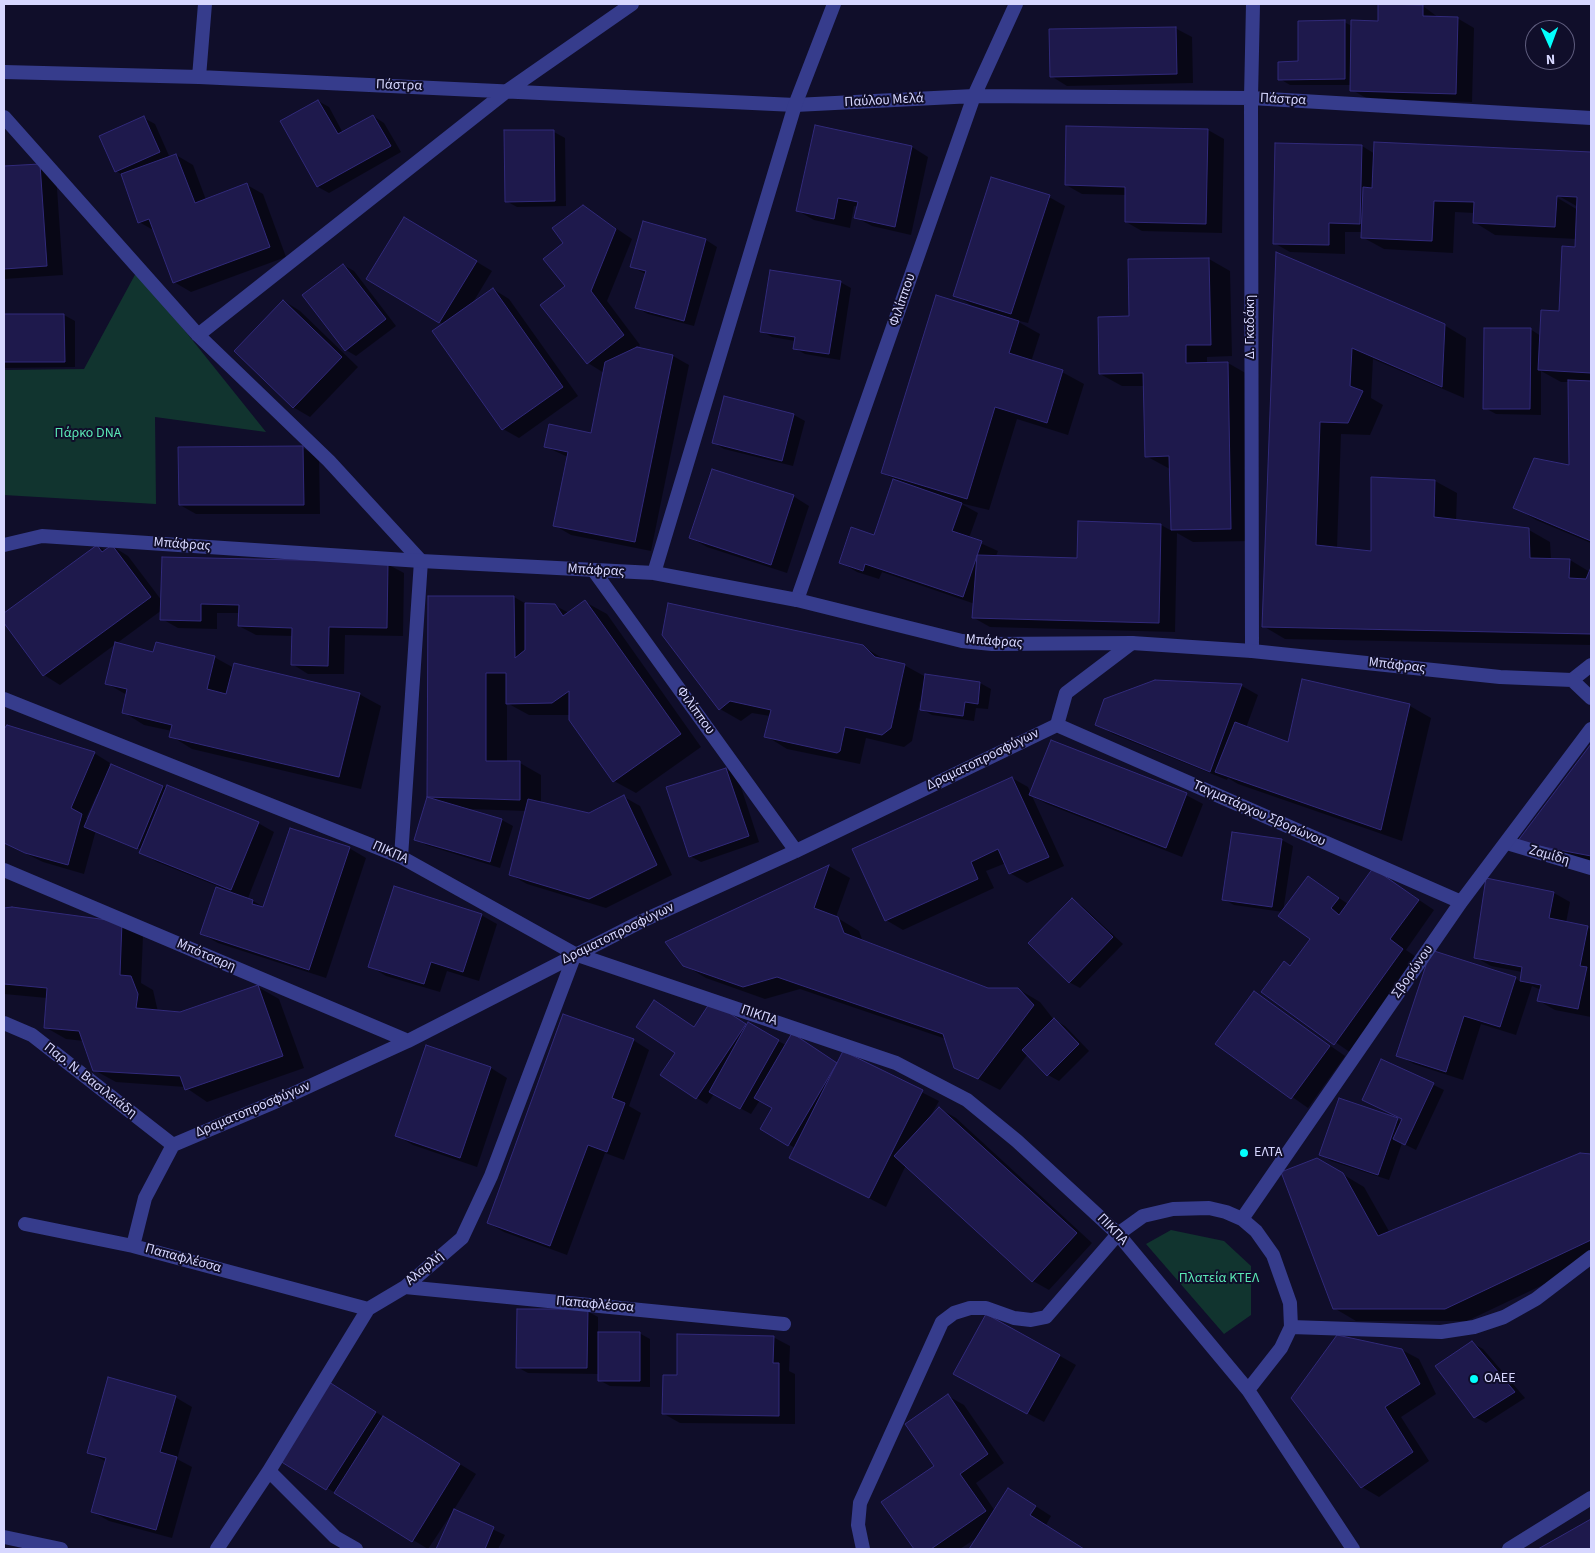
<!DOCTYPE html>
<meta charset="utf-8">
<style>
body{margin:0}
#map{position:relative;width:1595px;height:1553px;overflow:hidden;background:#100e2a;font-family:"Source Sans 3",sans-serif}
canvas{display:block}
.frame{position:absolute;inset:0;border:5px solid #d7d7ff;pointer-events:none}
.north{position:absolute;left:1525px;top:20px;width:50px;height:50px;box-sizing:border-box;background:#100e2a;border:1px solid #605e7f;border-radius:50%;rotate:178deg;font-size:14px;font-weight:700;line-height:20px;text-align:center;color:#d7d7ff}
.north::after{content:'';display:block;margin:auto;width:18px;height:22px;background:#03fffd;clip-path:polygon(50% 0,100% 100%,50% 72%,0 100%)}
</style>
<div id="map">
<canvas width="1595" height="1553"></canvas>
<div class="frame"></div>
<div class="north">N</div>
</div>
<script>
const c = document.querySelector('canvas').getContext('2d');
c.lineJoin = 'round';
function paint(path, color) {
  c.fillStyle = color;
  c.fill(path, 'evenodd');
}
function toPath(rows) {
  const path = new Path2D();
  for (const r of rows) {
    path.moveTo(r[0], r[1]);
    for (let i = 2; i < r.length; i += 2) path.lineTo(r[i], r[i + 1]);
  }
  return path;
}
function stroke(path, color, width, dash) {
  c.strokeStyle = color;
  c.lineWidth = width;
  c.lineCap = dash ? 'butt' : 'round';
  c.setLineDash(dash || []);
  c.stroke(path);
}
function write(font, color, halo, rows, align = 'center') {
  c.font = font + ' "Source Sans 3",sans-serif';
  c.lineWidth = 4;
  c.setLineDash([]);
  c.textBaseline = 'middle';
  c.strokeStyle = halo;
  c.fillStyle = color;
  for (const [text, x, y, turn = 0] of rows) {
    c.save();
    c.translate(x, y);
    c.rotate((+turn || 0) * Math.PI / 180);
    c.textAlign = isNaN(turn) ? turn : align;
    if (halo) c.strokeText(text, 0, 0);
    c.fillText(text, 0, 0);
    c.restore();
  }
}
paint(toPath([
 [137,271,266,432,155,417,156,504,4,495,4,370,84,369],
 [1171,1230,1224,1241,1251,1266,1251,1315,1224,1334,1146,1244]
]), '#11342f');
paint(toPath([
 [1379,4,1423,4,1423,6,1439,18,1457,18,1474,28,1472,102,1368,99,1352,90,1352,85,1290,85,1280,79,1344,22,1352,26,1379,22],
 [1175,28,1192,37,1193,83,1067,86,1051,76],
 [318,101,329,107,343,133,373,116,384,123,401,152,329,193,318,187,282,122],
 [144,118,155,124,170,158,176,155,193,165,206,200,247,185,263,194,286,257,191,292,174,282,155,231,139,222,123,175,116,171],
 [816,127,912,147,928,157,911,235,872,226,855,217,858,207,854,206,850,228,814,220,798,211],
 [1067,127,1208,130,1224,139,1222,233,1142,231,1126,222,1127,195,1082,194,1066,185],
 [505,132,554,132,565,138,566,206,517,207,506,201],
 [1375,143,1591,154,1591,543,1536,520,1514,507,1570,467,1570,382,1561,382,1541,371,1541,415,1496,414,1485,408,1530,329,1541,336,1560,312,1577,239,1495,235,1474,222,1474,213,1455,212,1453,253,1384,249,1362,237,1363,232,1345,232,1345,254,1290,252,1274,243,1362,146,1375,154],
 [1552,192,1578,207,1578,210,1551,194],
 [39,165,56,174,63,275,4,279,4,167],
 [1049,197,1065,206,1028,323,1015,320,1040,334,1031,362,1062,372,1084,384,1068,435,1017,419,989,510,960,503,978,513,969,538,998,551,996,556,1078,559,1079,522,1161,525,1172,531,1170,469,1146,456,1145,386,1122,386,1100,374,1130,317,1209,259,1230,271,1232,356,1207,357,1207,363,1228,363,1249,375,1252,541,1193,542,1177,533,1175,632,990,627,974,618,975,604,882,572,879,579,857,572,840,562,875,536,894,479,882,473,989,313,990,311,971,305,955,295],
 [583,206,632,239,607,301,640,345,636,348,673,356,689,365,651,551,571,535,554,525,568,457,546,447,592,434,604,373,588,363,567,286,565,243],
 [644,223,706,240,717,247,694,326,648,314,637,308,646,274,632,267],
 [420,228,492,271,472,304,493,289,509,299,578,396,519,438,503,429,443,324,368,278],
 [1277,254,1444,325,1466,338,1464,398,1373,359,1371,398,1383,405,1370,435,1341,434,1337,548,1372,552,1372,479,1435,481,1457,493,1456,521,1529,530,1550,542,1551,559,1570,560,1590,572,1591,570,1591,645,1285,639,1263,626],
 [343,265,354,271,396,326,356,356,346,350],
 [840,282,851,288,840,360,805,354,794,348,795,341,772,337,761,331],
 [284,301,300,311,358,367,310,417,293,407],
 [64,315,75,321,75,367,4,368,4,316],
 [725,397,794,415,805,421,793,466,724,449,714,443],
 [303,448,319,457,320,514,196,514,180,505],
 [793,496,809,506,787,573,707,547,691,538],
 [97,546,106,551,112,546,128,556,162,601,387,564,404,573,403,636,345,635,344,674,308,674,292,664,293,636,256,635,239,626,240,613,217,613,217,629,178,628,162,619,162,610,60,685,44,675,4,621,4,615],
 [514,597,528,605,554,605,569,613,585,602,607,614,701,747,636,793,614,781,570,715,529,715,507,703,507,763,520,763,541,775,541,803,589,814,624,797,640,806,672,875,606,908,527,884,511,875,526,811,468,809,502,820,513,826,500,868,426,845,416,839,428,797],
 [663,635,862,646,887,661,904,665,926,677,980,683,991,689,988,709,976,708,974,721,932,715,921,709,922,702,920,701,912,741,904,747,866,738,860,764,787,749,766,736,770,716,752,713,741,721,720,709],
 [154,653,214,657,234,668,359,694,381,706,361,789,192,749,171,736,172,731,144,725,123,712,127,695,106,683],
 [1155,681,1242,686,1258,695,1246,728,1288,743,1303,681,1410,706,1431,718,1402,841,1238,784,1228,778,1227,780,1113,734,1097,724],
 [7,726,94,753,110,763,109,765,258,823,274,832,248,898,265,908,349,848,366,858,326,978,218,943,202,934,232,892,157,862,141,852,143,850,96,830,84,874,43,862,4,843,4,732],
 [97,794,99,795,89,819,86,818],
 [1591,746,1591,861,1519,842],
 [726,769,737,775,759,842,701,862,690,856],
 [1012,778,1028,787,1031,794,1186,795,1203,804,1182,857,1047,804,1032,796,1064,866,1027,883,1010,873,1006,863,986,871,994,888,903,930,886,920],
 [1233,833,1282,840,1293,846,1283,912,1308,877,1348,904,1373,869,1434,910,1406,950,1419,959,1351,1053,1263,992,1284,962,1291,967,1312,938,1283,912,1234,905,1223,899],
 [829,866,850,878,836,917,859,931,863,942,988,989,1018,989,1040,1002,1054,1020,1065,1026,1089,1051,1059,1081,1048,1075,1028,1054,1000,1090,955,1067,946,1039,800,989,765,999,706,978,684,965,667,942],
 [1554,893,1570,902,1566,923,1591,929,1591,1017,1555,1010,1539,1001,1541,990,1532,986,1516,1035,1481,1024,1463,1080,1414,1064,1398,1055,1515,978,1521,982,1522,972,1491,966,1475,957],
 [1072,900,1082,906,1123,944,1080,988,1069,982],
 [4,910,121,924,143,936,141,983,153,990,158,1012,180,1013,258,987,279,999,304,1068,207,1102,185,1087,116,1082,94,1070,84,1041,66,1039,45,1027,47,998,4,994],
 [481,915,497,924,479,981,447,971,440,992,386,976,370,966],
 [1255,993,1345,1056,1308,1108,1217,1044],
 [722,1009,752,1028,786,1045,792,1034,838,1064,844,1053,939,1101,930,1117,940,1109,956,1118,1092,1243,1049,1290,1033,1281,906,1165,886,1207,791,1158,795,1148,761,1129,774,1108,760,1100,751,1114,714,1094,707,1104,697,1098,695,1028],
 [633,1040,649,1050,629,1106,641,1113,624,1160,605,1153,567,1255,504,1232,488,1223],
 [427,1047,491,1068,507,1078,477,1167,413,1145,396,1135],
 [1382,1060,1444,1090,1416,1150,1402,1143,1389,1180,1331,1161,1320,1154,1397,1119,1402,1122,1403,1119],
 [1580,1155,1591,1155,1591,1262,1467,1321,1356,1321,1334,1308,1317,1159,1364,1187,1390,1233],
 [587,1311,598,1317,598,1333,639,1333,650,1339,650,1387,610,1386,599,1380,599,1374,528,1373,517,1367],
 [773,1337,790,1346,789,1371,795,1374,795,1424,680,1423,664,1414,678,1376],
 [1472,1343,1483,1349,1525,1398,1486,1423,1475,1417],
 [1402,1350,1419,1359,1436,1394,1401,1417,1429,1461,1379,1497,1362,1487,1292,1398],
 [1060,1356,1076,1365,1044,1422,971,1383],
 [340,1390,476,1474,453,1511,505,1535,498,1549,437,1549,452,1513,428,1549,281,1460],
 [948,1396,964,1405,1004,1463,976,1483,995,1511,1009,1489,1051,1516,1046,1525,1083,1549,970,1549,978,1537,960,1549,915,1549,883,1502,936,1466],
 [175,1397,192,1407,177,1459,192,1467,172,1538,109,1521,93,1512,107,1462,88,1452],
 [1591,1520,1591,1549,1541,1549]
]), '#0007');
const building = toPath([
 [1378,4,1423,5,1423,16,1458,17,1456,94,1350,91,1351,20,1378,21,1378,4],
 [1345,20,1345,79,1278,80,1278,62,1298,61,1298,21,1345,20],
 [1176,27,1177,74,1050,77,1049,29,1176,27],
 [318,100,338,134,373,115,391,146,317,187,280,121,318,100],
 [144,116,160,152,115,172,99,136,144,116],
 [815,125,912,146,895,227,854,218,858,202,838,198,834,219,796,211,815,125],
 [1066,126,1208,129,1206,224,1125,222,1125,187,1065,185,1066,126],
 [504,130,554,130,555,201,505,202,504,130],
 [1374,142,1591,152,1591,373,1538,370,1541,310,1559,311,1562,246,1575,247,1577,197,1557,196,1555,227,1473,223,1474,202,1434,201,1432,241,1361,238,1363,187,1372,188,1374,142],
 [1275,143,1362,145,1360,224,1329,223,1329,245,1273,244,1275,143],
 [176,154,195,203,247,183,270,247,173,283,149,219,138,223,121,174,176,154],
 [40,164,47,266,4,269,4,166,40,164],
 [991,177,1050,195,1011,314,953,296,991,177],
 [583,205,616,229,591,291,624,335,587,364,540,305,565,286,543,259,563,243,552,228,583,205],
 [404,217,477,261,439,323,366,279,404,217],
 [643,221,706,239,684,321,635,308,646,271,630,267,643,221],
 [1276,252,1445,324,1442,387,1352,348,1350,386,1363,391,1348,423,1320,422,1316,545,1371,551,1371,477,1435,480,1434,517,1529,528,1530,558,1570,559,1569,578,1586,579,1591,567,1591,634,1262,627,1276,252],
 [1209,258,1211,345,1186,345,1186,363,1228,362,1231,529,1171,530,1169,456,1145,457,1143,373,1099,374,1098,317,1129,316,1128,259,1209,258],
 [343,264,386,319,345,351,302,295,343,264],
 [770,270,841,281,829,354,793,349,795,337,760,332,770,270],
 [493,288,563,387,502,430,432,331,493,288],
 [936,295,1019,321,1009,353,1063,370,1047,423,995,407,967,499,881,473,936,295],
 [283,300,342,357,293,408,234,351,283,300],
 [4,314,64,314,65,362,4,362,4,314],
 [1484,328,1531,328,1530,409,1483,409,1484,328],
 [637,347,673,355,635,542,553,526,568,452,544,447,549,424,591,433,605,362,637,347],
 [1568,380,1591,381,1591,541,1513,508,1534,458,1569,465,1568,380],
 [724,396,794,414,782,461,712,443,724,396],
 [303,446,304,505,179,505,178,447,303,446],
 [712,469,794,495,771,565,689,538,712,469],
 [893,479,962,503,952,531,982,541,963,597,865,564,863,571,839,563,851,527,874,535,893,479],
 [1078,521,1161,524,1159,623,972,618,977,555,1077,558,1078,521],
 [97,545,102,552,112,545,151,597,43,676,4,623,4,613,97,545],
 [162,557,388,562,387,628,329,627,328,666,291,665,292,628,238,626,239,605,201,604,201,621,160,620,162,557],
 [428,596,514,596,515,658,525,650,525,603,555,604,563,616,585,600,681,734,613,782,569,720,569,691,552,703,506,704,506,673,486,673,486,761,520,761,520,800,427,797,428,596],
 [668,603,863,645,875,657,905,664,891,728,882,735,845,727,840,751,837,753,764,737,771,710,730,701,719,710,662,635,668,603],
 [115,642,153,652,156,642,215,656,207,689,226,694,234,663,360,693,339,777,169,737,172,725,122,713,127,689,105,684,115,642],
 [925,674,980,682,978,704,965,702,963,716,920,710,925,674],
 [1302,679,1410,704,1381,830,1215,772,1235,722,1288,742,1302,679],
 [1155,680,1242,684,1210,772,1095,725,1104,699,1155,680],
 [7,725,95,752,71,808,82,814,68,865,25,853,4,843,4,729,7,725],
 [1051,740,1187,793,1166,848,1029,795,1051,740],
 [1591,744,1591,856,1517,842,1591,744],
 [111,764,163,786,137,849,84,827,111,764],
 [726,768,749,836,689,857,666,787,726,768],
 [1012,777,1049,857,1009,874,998,849,971,862,978,879,885,921,852,849,1012,777],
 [167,785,259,822,231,890,139,853,167,785],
 [624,795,657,865,589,899,509,875,528,799,589,813,624,795],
 [427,797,502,819,490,862,414,840,427,797],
 [290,828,350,847,309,970,200,934,216,887,253,900,252,904,263,907,290,828],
 [1232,832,1282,839,1272,907,1222,900,1232,832],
 [829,865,814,908,838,917,844,933,988,988,1018,988,1034,1005,978,1079,954,1068,943,1034,777,977,743,987,683,966,665,942,829,865],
 [1373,868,1419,900,1390,939,1403,949,1334,1045,1261,992,1284,961,1290,966,1310,939,1278,916,1308,876,1339,898,1331,908,1339,915,1373,868],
 [1486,878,1554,892,1549,918,1588,926,1580,966,1587,967,1578,1009,1537,1001,1541,985,1520,981,1522,967,1474,958,1486,878],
 [394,886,482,914,463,972,431,962,424,984,368,967,394,886],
 [1072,898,1113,937,1069,983,1028,943,1072,898],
 [12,907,122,922,120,975,131,976,138,994,136,1008,180,1012,258,985,283,1056,185,1090,180,1076,93,1071,79,1031,44,1028,47,988,4,984,4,908,12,907],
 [1431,950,1516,977,1500,1027,1464,1016,1446,1072,1396,1056,1431,950],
 [1254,991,1330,1046,1291,1099,1215,1044,1254,991],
 [654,1000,694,1027,711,1001,746,1024,696,1099,660,1075,675,1053,636,1027,654,1000],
 [563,1014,634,1039,612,1098,625,1103,607,1152,588,1145,550,1246,487,1223,563,1014],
 [1054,1018,1079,1044,1047,1076,1022,1050,1054,1018],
 [748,1022,779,1040,740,1109,709,1092,748,1022],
 [792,1033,837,1063,788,1146,760,1129,772,1108,754,1098,792,1033],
 [426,1045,491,1067,460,1158,395,1136,426,1045],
 [843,1051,923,1090,869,1198,789,1158,843,1051],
 [1381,1059,1434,1083,1405,1145,1393,1139,1402,1119,1362,1100,1381,1059],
 [1339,1098,1398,1118,1378,1175,1319,1155,1339,1098],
 [939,1107,1077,1233,1032,1282,894,1156,939,1107],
 [1580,1153,1591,1154,1591,1240,1445,1309,1333,1309,1281,1172,1317,1158,1343,1173,1378,1236,1580,1153],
 [517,1309,588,1309,587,1368,516,1368,517,1309],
 [986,1314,1060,1355,1027,1414,953,1374,986,1314],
 [598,1332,640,1332,640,1381,598,1381,598,1332],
 [677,1334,774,1336,773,1363,779,1363,779,1416,662,1414,663,1375,677,1375,677,1334],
 [1337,1335,1402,1349,1420,1384,1385,1407,1413,1452,1361,1488,1291,1398,1337,1335],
 [1472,1341,1515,1392,1474,1418,1435,1366,1472,1341],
 [108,1377,176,1396,160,1452,177,1457,156,1530,91,1512,106,1458,87,1453,108,1377],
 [329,1382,376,1412,326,1490,280,1461,329,1382],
 [948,1394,988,1454,960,1474,986,1511,931,1549,914,1549,881,1502,934,1466,905,1424,948,1394],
 [383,1416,460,1464,412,1542,334,1493,383,1416],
 [1008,1488,1036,1506,1030,1515,1084,1549,969,1549,1008,1488],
 [454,1509,494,1527,485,1549,436,1549,454,1509],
 [1591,1519,1591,1549,1538,1549,1591,1519]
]);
paint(building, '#1e194c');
stroke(building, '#312a7a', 1);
stroke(toPath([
 [4,117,198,335,329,461,421,561],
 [1507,843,1591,868]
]), '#363c8c', 14);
stroke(toPath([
 [4,72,199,77,795,105,974,96,1251,98,1591,118],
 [199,77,205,4],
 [198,335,507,91,632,4],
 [594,571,796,851],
 [797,600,974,96,1016,4],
 [1252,651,1251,98,1253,4],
 [1572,680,1591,665],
 [4,699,401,857,575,954,896,1063,967,1100,1017,1141,1118,1234,1248,1390,1353,1549],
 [1057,725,1461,902],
 [401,857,421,561],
 [4,870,408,1041],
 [4,1023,32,1035,173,1145],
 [1242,1219,1461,902,1591,729],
 [25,1224,133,1246,368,1309],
 [133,1246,145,1198,173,1145,277,1101,408,1041,642,921,796,851,1057,725,1066,693,1132,643],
 [405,1287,784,1324],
 [1291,1327,1441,1332,1474,1327,1504,1317,1536,1299,1591,1257],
 [269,1471,335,1537,356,1549],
 [4,1537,61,1549],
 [217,1549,269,1471,368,1309,405,1287,462,1238,491,1176,575,954],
 [863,1549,858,1525,860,1503,942,1322,954,1313,970,1308,986,1308,1014,1318,1031,1320,1046,1317,1118,1234,1143,1216,1173,1209,1209,1208,1226,1212,1242,1219,1256,1231,1273,1255,1290,1303,1291,1327,1281,1348,1248,1390]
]), '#363c8c', 14);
stroke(toPath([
 [4,545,42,536,421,561,654,573,797,600,962,641,992,644,1132,643,1252,651,1500,677,1572,680,1591,698],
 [654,573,795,105,834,4],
 [1509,1549,1591,1498]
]), '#363c8c', 14);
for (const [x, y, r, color] of [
 [1244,1153,5,"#03fffd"],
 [1474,1379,5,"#03fffd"]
]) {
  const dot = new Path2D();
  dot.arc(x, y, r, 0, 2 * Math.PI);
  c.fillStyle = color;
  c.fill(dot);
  stroke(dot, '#100e2a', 2);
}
write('14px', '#d7d7ff', '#100e2a', [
 ["Πάστρα",399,86,2],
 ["Πάστρα",1283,100,3],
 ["Παύλου Μελά",884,101,-3],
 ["Φιλίππου",903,300,-71],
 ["Δ. Γκαδάκη",1251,327,-90],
 ["Μπάφρας",182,545,4],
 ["Μπάφρας",596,571,3],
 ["Μπάφρας",994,642,4],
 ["Μπάφρας",1397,666,6],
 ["Φιλίππου",695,711,54],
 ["Δραματοπροσφύγων",983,760,-26],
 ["Ταγματάρχου Σβορώνου",1259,814,24],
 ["ΠΙΚΠΑ",390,853,24],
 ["Ζαμίδη",1549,856,16],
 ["Δραματοπροσφύγων",618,934,-26],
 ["Μπότσαρη",206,956,23],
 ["Σβορώνου",1413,972,-55],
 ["ΠΙΚΠΑ",759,1016,19],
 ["Παρ. Ν. Βασιλειάδη",90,1081,38],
 ["Δραματοπροσφύγων",253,1110,-23],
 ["ΠΙΚΠΑ",1112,1230,46],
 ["Παπαφλέσσα",183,1259,15],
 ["Αλαρλή",425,1269,-40],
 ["Παπαφλέσσα",595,1305,5]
]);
write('14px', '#5ae8b5', '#100e2a', [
 ["Πάρκο DNA",88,434],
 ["Πλατεία ΚΤΕΛ",1219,1279]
]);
write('14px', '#d7d7ff', '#100e2a', [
 ["ΕΛΤΑ",1254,1153],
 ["ΟΑΕΕ",1484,1379]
], 'left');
</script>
